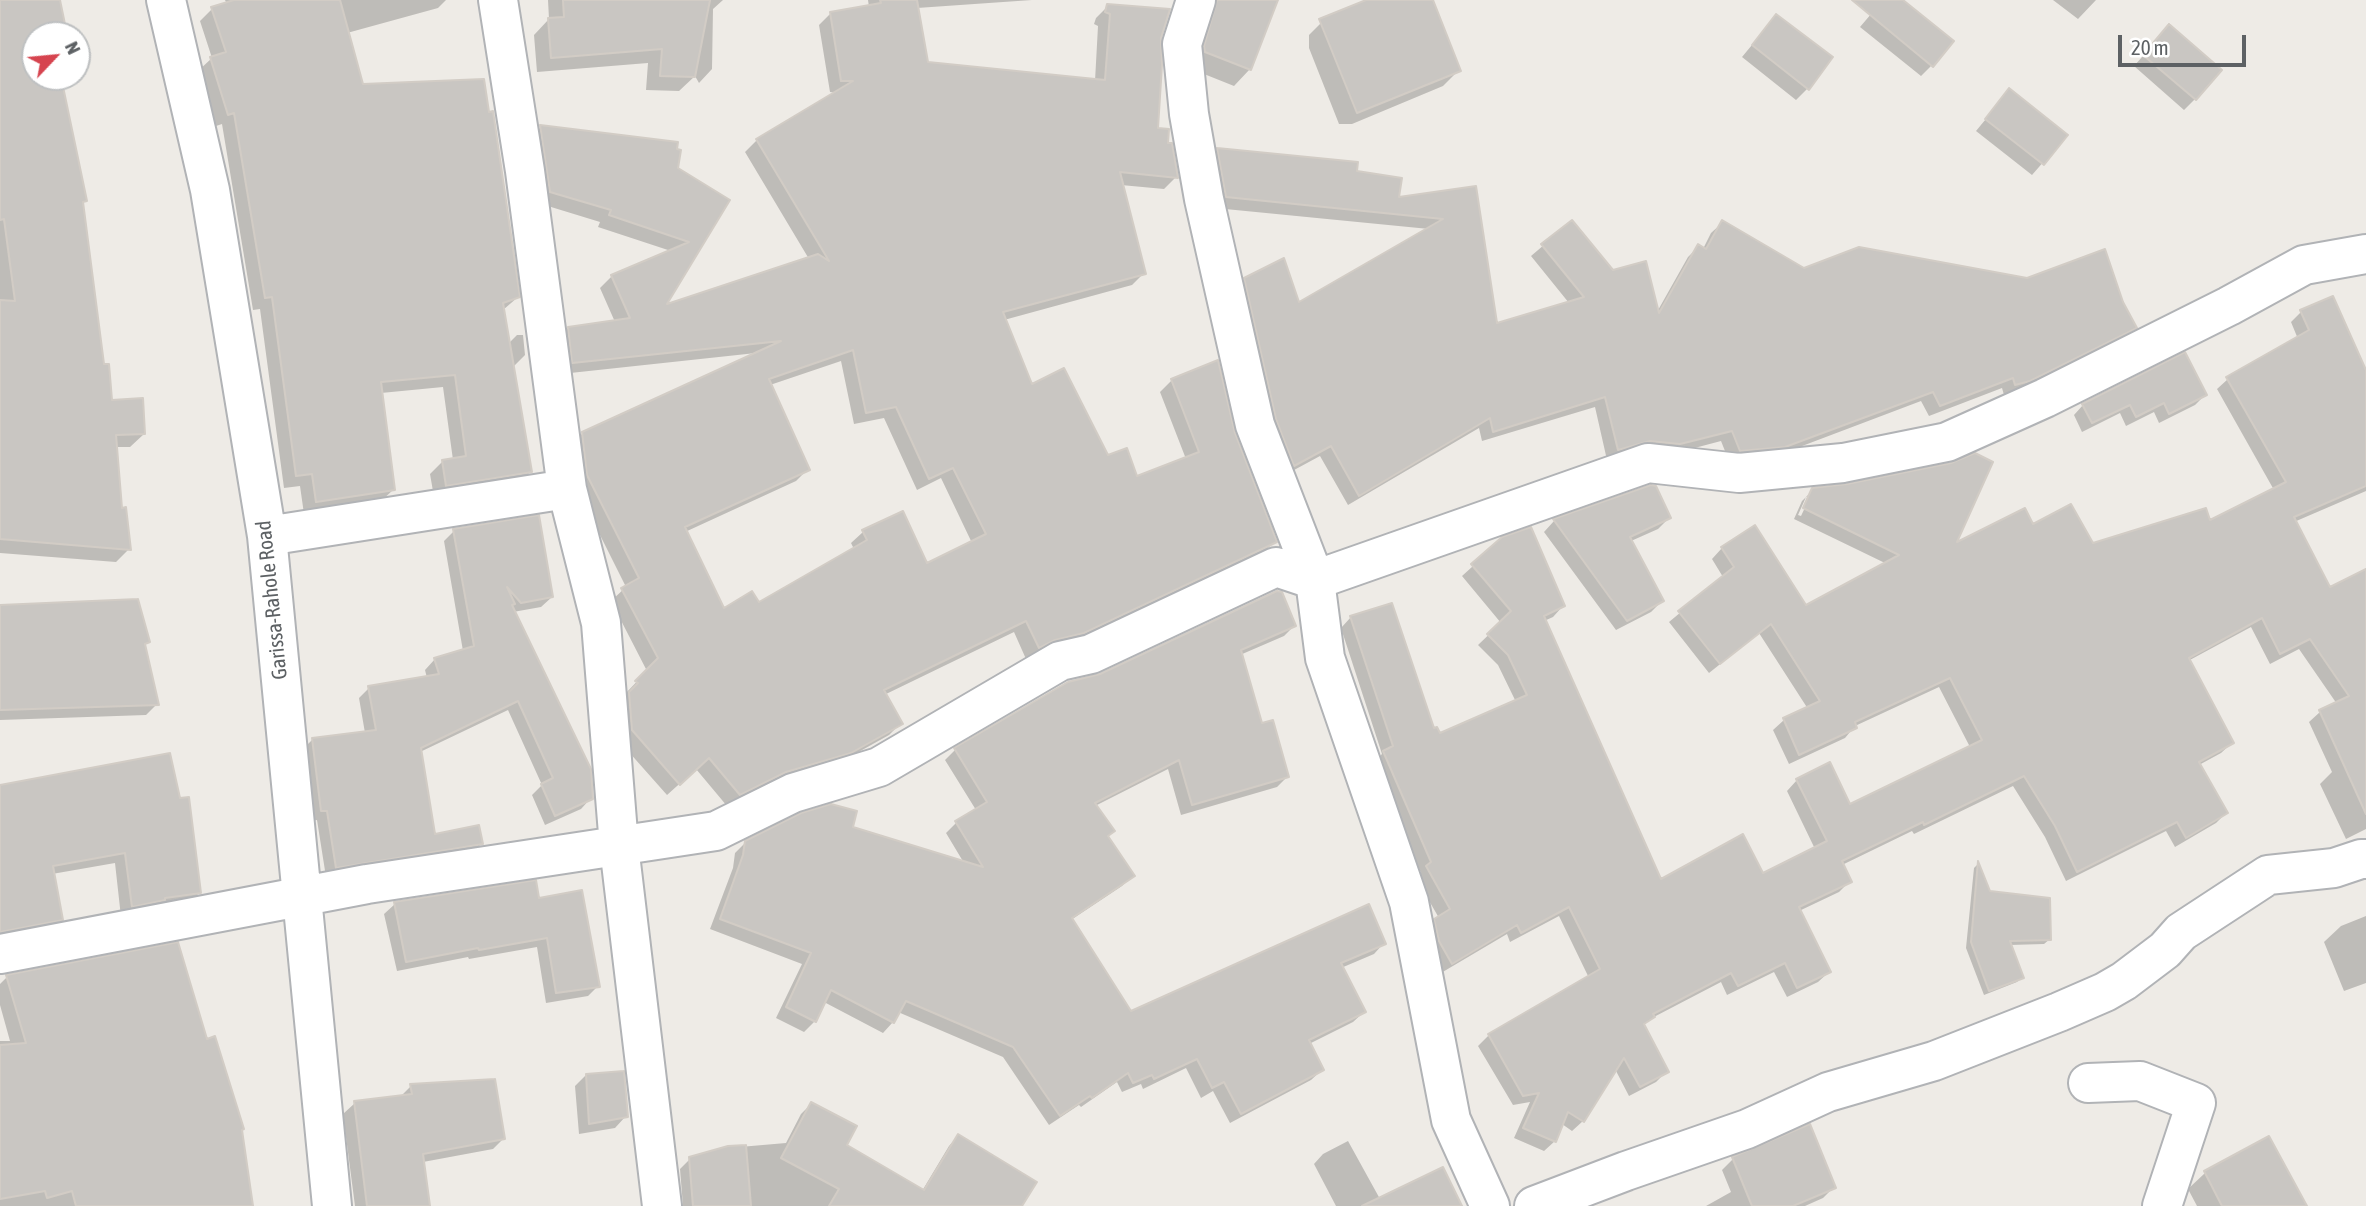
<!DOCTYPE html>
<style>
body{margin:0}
#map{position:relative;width:2366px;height:1206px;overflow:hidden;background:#eeebe6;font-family:"Asap Condensed",sans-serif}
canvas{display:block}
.north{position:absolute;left:21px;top:21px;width:70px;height:70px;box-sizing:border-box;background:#fff;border:2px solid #bec0c1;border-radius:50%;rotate:64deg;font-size:19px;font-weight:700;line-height:28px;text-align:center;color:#5d6164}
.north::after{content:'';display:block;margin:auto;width:24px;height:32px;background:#d6444f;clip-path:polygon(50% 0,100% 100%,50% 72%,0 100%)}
.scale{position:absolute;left:2118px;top:35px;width:128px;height:32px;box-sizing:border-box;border:4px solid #5d6164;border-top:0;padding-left:9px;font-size:21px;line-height:24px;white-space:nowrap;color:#5d6164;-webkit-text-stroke:5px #fff;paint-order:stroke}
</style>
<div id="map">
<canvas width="2366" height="1206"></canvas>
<div class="north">N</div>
<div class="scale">20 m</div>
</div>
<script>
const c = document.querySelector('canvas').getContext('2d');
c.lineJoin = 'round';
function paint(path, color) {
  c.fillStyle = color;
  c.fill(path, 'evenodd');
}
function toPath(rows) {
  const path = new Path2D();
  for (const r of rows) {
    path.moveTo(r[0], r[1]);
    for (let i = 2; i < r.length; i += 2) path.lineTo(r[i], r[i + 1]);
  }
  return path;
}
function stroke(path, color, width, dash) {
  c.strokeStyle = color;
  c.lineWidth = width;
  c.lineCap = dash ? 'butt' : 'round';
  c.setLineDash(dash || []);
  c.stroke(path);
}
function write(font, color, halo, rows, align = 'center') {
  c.font = font + ' "Asap Condensed",sans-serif';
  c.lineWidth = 5;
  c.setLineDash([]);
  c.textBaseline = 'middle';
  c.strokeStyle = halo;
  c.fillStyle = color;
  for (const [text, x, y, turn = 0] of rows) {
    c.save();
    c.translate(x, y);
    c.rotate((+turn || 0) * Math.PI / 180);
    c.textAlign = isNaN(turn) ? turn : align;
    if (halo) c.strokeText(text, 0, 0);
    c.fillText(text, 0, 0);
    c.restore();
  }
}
paint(toPath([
 [0,0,58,0,64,28,57,35,35,35,35,77,59,77,85,201,82,204,103,366,111,401,144,434,130,447,115,447,120,510,129,549,116,562,0,553],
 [225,0,446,0,438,8,347,33,362,86,518,297,503,310,508,344,517,335,523,335,525,355,512,368,530,472,518,484,434,497,430,474,442,462,453,460,443,387,381,393,393,490,380,502,304,514,300,486,284,488,260,309,253,310,222,124,216,126,198,71,212,58,200,21,212,9,227,4],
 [548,0,723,0,713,9,712,69,699,83,695,76,679,91,646,90,648,63,537,72,534,35,549,19],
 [868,0,1032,0,917,8,927,63,1095,81,1098,26,1094,24,1096,18,1108,6,1159,38,1156,130,1166,145,1176,177,1164,189,1121,185,1144,273,1132,285,1004,320,1031,387,1107,457,1136,479,1186,459,1160,392,1172,380,1233,433,1275,541,1263,553,1070,645,1026,659,1014,632,884,695,901,723,889,735,837,764,727,806,696,769,667,795,620,742,617,706,627,696,625,694,647,671,611,601,626,587,576,487,570,445,583,433,756,353,561,374,556,340,568,328,615,322,600,288,612,276,671,251,598,227,600,222,538,203,529,139,541,127,676,169,728,201,663,307,809,259,745,152,757,140,837,93,830,92,819,25,831,13,869,7],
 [841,361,854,424,884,418,917,490,941,478,972,543,926,565,863,532,851,543,854,549,758,604,723,610,685,532,796,481,808,469,770,385],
 [1197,0,1276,0,1250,69,1234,86,1189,68],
 [1371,0,1431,0,1459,70,1443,86,1352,124,1339,124,1309,48,1309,35,1325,19],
 [1883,0,1901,0,1932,65,1921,76,1860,27],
 [2053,0,2096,0,2078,19],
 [1776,16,1807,89,1796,100,1742,57],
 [2159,38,2195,99,2184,110,2134,66],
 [2009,91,2066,136,2032,175,1976,131],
 [1218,150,1355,172,1397,199,1475,188,1495,325,1569,303,1531,256,1571,222,1612,272,1657,312,1688,257,1699,246,1703,249,1711,233,1722,223,1803,270,2122,302,2135,327,2124,338,2017,391,2004,395,2002,388,1929,416,1921,401,1773,457,1729,461,1721,441,1668,455,1607,460,1595,407,1482,441,1479,428,1348,505,1320,456,1283,476,1234,291,1245,279,1298,305,1429,229,1215,208,1207,161],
 [2301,312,2366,374,2366,491,2294,522,2329,590,2366,571,2366,829,2346,839,2320,784,2332,772,2309,722,2320,712,2337,704,2299,649,2270,664,2251,627,2188,661,2232,743,2221,753,2199,765,2226,813,2216,823,2175,847,2166,831,2066,881,2045,837,2013,786,1914,834,1912,831,1842,865,1850,881,1839,892,1799,911,1829,972,1818,982,1787,997,1774,972,1727,995,1721,982,1650,1019,1643,1026,1667,1071,1656,1082,1629,1096,1615,1069,1583,1121,1572,1131,1562,1124,1555,1141,1544,1151,1514,1138,1530,1102,1513,1105,1478,1046,1489,1035,1589,978,1559,916,1510,942,1507,934,1441,973,1425,931,1439,918,1416,878,1421,873,1373,763,1382,754,1341,628,1351,617,1433,731,1439,736,1516,702,1498,665,1478,645,1501,623,1462,576,1503,539,1563,606,1553,617,1544,621,1661,881,1762,875,1815,849,1787,791,1797,780,1849,806,1970,747,1939,687,1855,726,1845,738,1789,764,1773,730,1784,720,1808,709,1759,633,1709,673,1669,622,1723,577,1712,559,1722,548,1806,608,1887,564,1794,519,1802,501,1813,490,1953,545,2032,526,2092,545,2209,523,2274,490,2217,389,2228,379,2298,339,2291,322],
 [1806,497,1810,497,1801,516,1798,515],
 [2205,395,2195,405,2159,423,2154,412,2126,426,2120,413,2082,432,2074,415,2083,405],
 [1651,487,1669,518,1658,529,1631,541,1662,601,1651,612,1616,630,1544,532,1554,521],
 [454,531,552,597,541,607,513,612,591,798,581,809,545,825,532,795,542,785,508,710,420,752,434,836,481,844,471,854,326,877,317,820,311,821,302,750,312,740,365,733,359,698,369,688,427,678,425,670,435,659,463,651,444,541],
 [0,607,148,642,143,647,157,704,146,715,0,720],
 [1294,626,1284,636,1240,655,1261,725,1287,777,1277,787,1181,815,1168,769,1095,806,1113,831,1107,837,1132,876,1122,886,1071,920,1130,1013,1384,943,1374,954,1341,968,1364,1012,1353,1022,1309,1044,1322,1070,1311,1080,1230,1123,1213,1091,1201,1098,1186,1068,1143,1089,1141,1084,1122,1092,1117,1082,1081,1107,1079,1105,1049,1125,1003,1057,898,1012,893,1022,883,1033,824,1002,815,1021,804,1032,776,1018,802,964,710,929,733,868,735,853,746,842,850,828,964,863,946,833,956,823,976,810,945,760,955,750],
 [169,755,199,893,188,904,121,917,115,863,52,874,61,919,50,930,0,940,0,787],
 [1978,864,1989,893,2050,939,2044,944,2010,945,2022,977,2017,982,1984,995,1966,948,1974,868],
 [538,900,598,986,588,996,546,1003,537,947,469,959,468,957,397,971,384,914,395,904],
 [2366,916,2366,983,2344,991,2324,942,2341,926],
 [7,977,206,1041,240,1131,251,1206,0,1206,0,1041,10,1041,0,1005,0,984],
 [586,1075,626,1116,615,1128,579,1134,575,1086],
 [411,1086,504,1138,493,1149,423,1162,428,1206,355,1206,343,1114,355,1103,400,1097],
 [811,1104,845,1146,922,1191,949,1146,958,1136,1020,1206,683,1206,680,1169,690,1159,728,1148,786,1143,801,1114],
 [2269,1138,2305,1206,2197,1206,2188,1189,2205,1173],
 [1348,1141,1380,1199,1450,1206,1336,1206,1314,1164,1323,1154],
 [1733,1159,1834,1187,1823,1198,1805,1206,1706,1206,1731,1192,1722,1170]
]), '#0003');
const building = toPath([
 [0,0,60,0,66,29,51,32,52,35,35,35,35,77,61,77,87,201,83,202,104,364,109,364,112,400,143,398,145,434,116,435,122,508,126,507,131,550,0,539,0,300,15,301,4,219,0,220,0,0],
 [234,0,340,0,363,84,484,79,489,112,493,111,520,297,503,303,532,472,446,486,442,460,466,456,455,375,381,382,395,490,316,502,312,474,296,476,272,297,265,298,234,113,228,115,210,57,226,52,211,7,234,0],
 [563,0,710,0,695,77,660,76,662,49,551,58,548,18,564,17,563,0],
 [880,0,917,0,928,62,1105,80,1110,14,1105,12,1107,4,1170,9,1161,38,1162,65,1158,128,1169,129,1168,143,1172,143,1178,178,1120,172,1146,274,1003,312,1032,384,1064,368,1108,455,1127,448,1137,476,1199,452,1171,379,1218,360,1235,433,1277,542,1084,633,1055,640,1039,648,1026,621,884,690,903,724,851,753,786,772,740,795,709,758,680,785,632,730,629,692,638,683,635,681,658,658,621,588,639,578,587,475,582,432,781,341,572,363,568,327,630,318,611,275,689,242,609,215,611,210,550,192,540,125,678,142,677,149,681,150,678,168,730,200,667,304,818,254,829,261,756,139,853,81,841,81,830,12,881,3,880,0],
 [853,350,866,413,896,407,929,479,953,468,986,534,927,563,903,511,862,530,867,540,759,602,752,591,724,608,685,527,810,470,769,379,853,350],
 [1217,0,1278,0,1251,70,1205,52,1204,46,1217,0],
 [1366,0,1433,0,1461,71,1357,113,1319,19,1366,0],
 [1852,0,1903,0,1954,41,1933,67,1852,0],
 [1776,14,1833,57,1809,90,1752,45,1776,14],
 [2169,24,2222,70,2196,100,2143,55,2169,24],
 [2009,88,2068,135,2044,165,1985,119,2009,88],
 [1217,148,1358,162,1357,171,1402,178,1399,197,1476,186,1497,323,1584,297,1541,244,1572,220,1613,270,1646,261,1659,313,1698,244,1706,249,1722,220,1804,268,1859,247,2027,278,2105,249,2123,302,2137,328,2030,381,2015,385,2013,378,1940,406,1933,392,1785,447,1740,451,1732,431,1680,444,1650,441,1618,450,1605,397,1493,432,1490,418,1359,496,1331,446,1294,466,1276,419,1244,278,1284,258,1299,302,1443,219,1226,197,1217,148],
 [2333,296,2366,370,2366,486,2294,517,2330,587,2366,569,2366,814,2319,710,2349,696,2310,639,2280,654,2262,618,2189,658,2234,743,2199,762,2228,813,2186,838,2177,822,2077,872,2055,826,2024,776,1924,825,1923,822,1842,861,1852,882,1799,907,1831,972,1797,988,1785,963,1738,986,1731,973,1653,1014,1655,1017,1644,1024,1669,1072,1640,1087,1624,1058,1584,1122,1568,1112,1556,1142,1523,1128,1539,1093,1523,1096,1488,1034,1600,969,1569,907,1521,933,1517,925,1452,964,1439,941,1434,919,1450,909,1426,866,1431,862,1383,751,1393,746,1350,616,1392,603,1434,728,1437,727,1440,733,1527,695,1508,655,1487,634,1511,611,1471,564,1502,537,1531,527,1565,606,1544,616,1661,879,1743,834,1763,873,1827,841,1796,779,1830,762,1850,804,1982,740,1950,678,1855,722,1857,728,1799,755,1783,718,1820,701,1771,624,1720,664,1678,611,1734,567,1721,547,1755,525,1806,605,1899,555,1803,508,1812,488,1847,484,1951,463,1975,453,1993,462,1957,542,2025,508,2033,524,2071,504,2093,543,2206,508,2210,520,2286,482,2226,377,2309,330,2300,310,2333,296],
 [2185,352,2207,395,2169,414,2164,403,2136,417,2130,405,2092,423,2082,404,2185,352],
 [1651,485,1656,486,1671,518,1630,537,1664,601,1627,621,1553,519,1651,485],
 [539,515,553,597,521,603,507,587,515,604,512,605,591,769,593,799,555,816,541,784,553,778,518,701,421,748,435,834,479,825,483,844,336,868,327,811,321,811,312,738,376,730,368,686,439,674,434,658,474,646,453,529,539,515],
 [1277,591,1282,592,1296,626,1241,650,1262,723,1273,720,1289,777,1192,805,1179,760,1095,803,1115,831,1108,836,1135,876,1072,918,1131,1011,1369,904,1386,944,1341,963,1366,1012,1309,1040,1324,1070,1241,1114,1224,1082,1212,1088,1197,1059,1154,1079,1152,1075,1133,1083,1128,1073,1092,1098,1090,1096,1060,1116,1013,1047,906,1001,894,1023,831,990,816,1022,786,1007,811,953,720,919,743,855,745,841,801,813,831,804,857,811,853,827,983,867,955,821,987,802,954,748,1068,682,1100,674,1277,591],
 [138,599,150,642,145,644,159,705,0,710,0,605,138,599],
 [170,753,180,798,189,797,201,893,165,898,165,900,132,907,125,853,53,866,63,920,0,932,0,785,170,753],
 [1978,861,1990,891,2050,898,2051,940,2010,941,2024,978,1989,991,1971,942,1978,861],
 [536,880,539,898,582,890,600,987,556,993,547,938,479,950,478,948,406,962,394,902,536,880],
 [178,942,207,1039,215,1036,244,1129,242,1130,253,1206,76,1206,72,1191,47,1198,45,1191,0,1199,0,1045,26,1043,6,975,178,942],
 [624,1071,628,1117,589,1124,586,1074,624,1071],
 [495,1079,505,1139,423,1154,430,1206,367,1206,354,1101,412,1094,410,1084,495,1079],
 [811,1102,857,1126,847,1145,924,1190,958,1134,1037,1182,1022,1206,829,1206,839,1189,781,1158,811,1102],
 [1810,1124,1836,1188,1793,1206,1752,1206,1732,1157,1810,1124],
 [2269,1136,2307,1206,2222,1206,2204,1171,2269,1136],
 [746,1145,751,1206,693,1206,689,1157,728,1146,746,1145],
 [1443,1167,1462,1206,1362,1206,1443,1167]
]);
paint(building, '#c9c6c2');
stroke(building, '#d2ccc5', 2);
const minor = toPath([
 [166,0,210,190,267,536,332,1206],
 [498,0,525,171,567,489,601,623,619,846,662,1206],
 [1196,0,1182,44,1189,114,1204,199,1255,425,1315,580,1325,658,1409,902,1451,1120,1490,1206],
 [267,536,567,489],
 [0,954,367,884,716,831,793,793,879,767,1060,661,1091,654,1276,567,1315,580,1648,463,1739,473,1843,463,1947,442,2045,398,2229,306,2304,265,2366,254],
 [2088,1083,2140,1081,2196,1103,2162,1206],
 [1534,1206,1626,1171,1747,1129,1828,1092,1934,1061,2059,1012,2105,992,2124,981,2165,950,2181,932,2268,875,2334,868,2361,859,2366,859]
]);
stroke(minor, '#b1b3b6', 42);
stroke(minor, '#fff', 38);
write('21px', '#5d6164', '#fff', [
 ["Garissa-Rahole Road",272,600,-96]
]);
</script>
